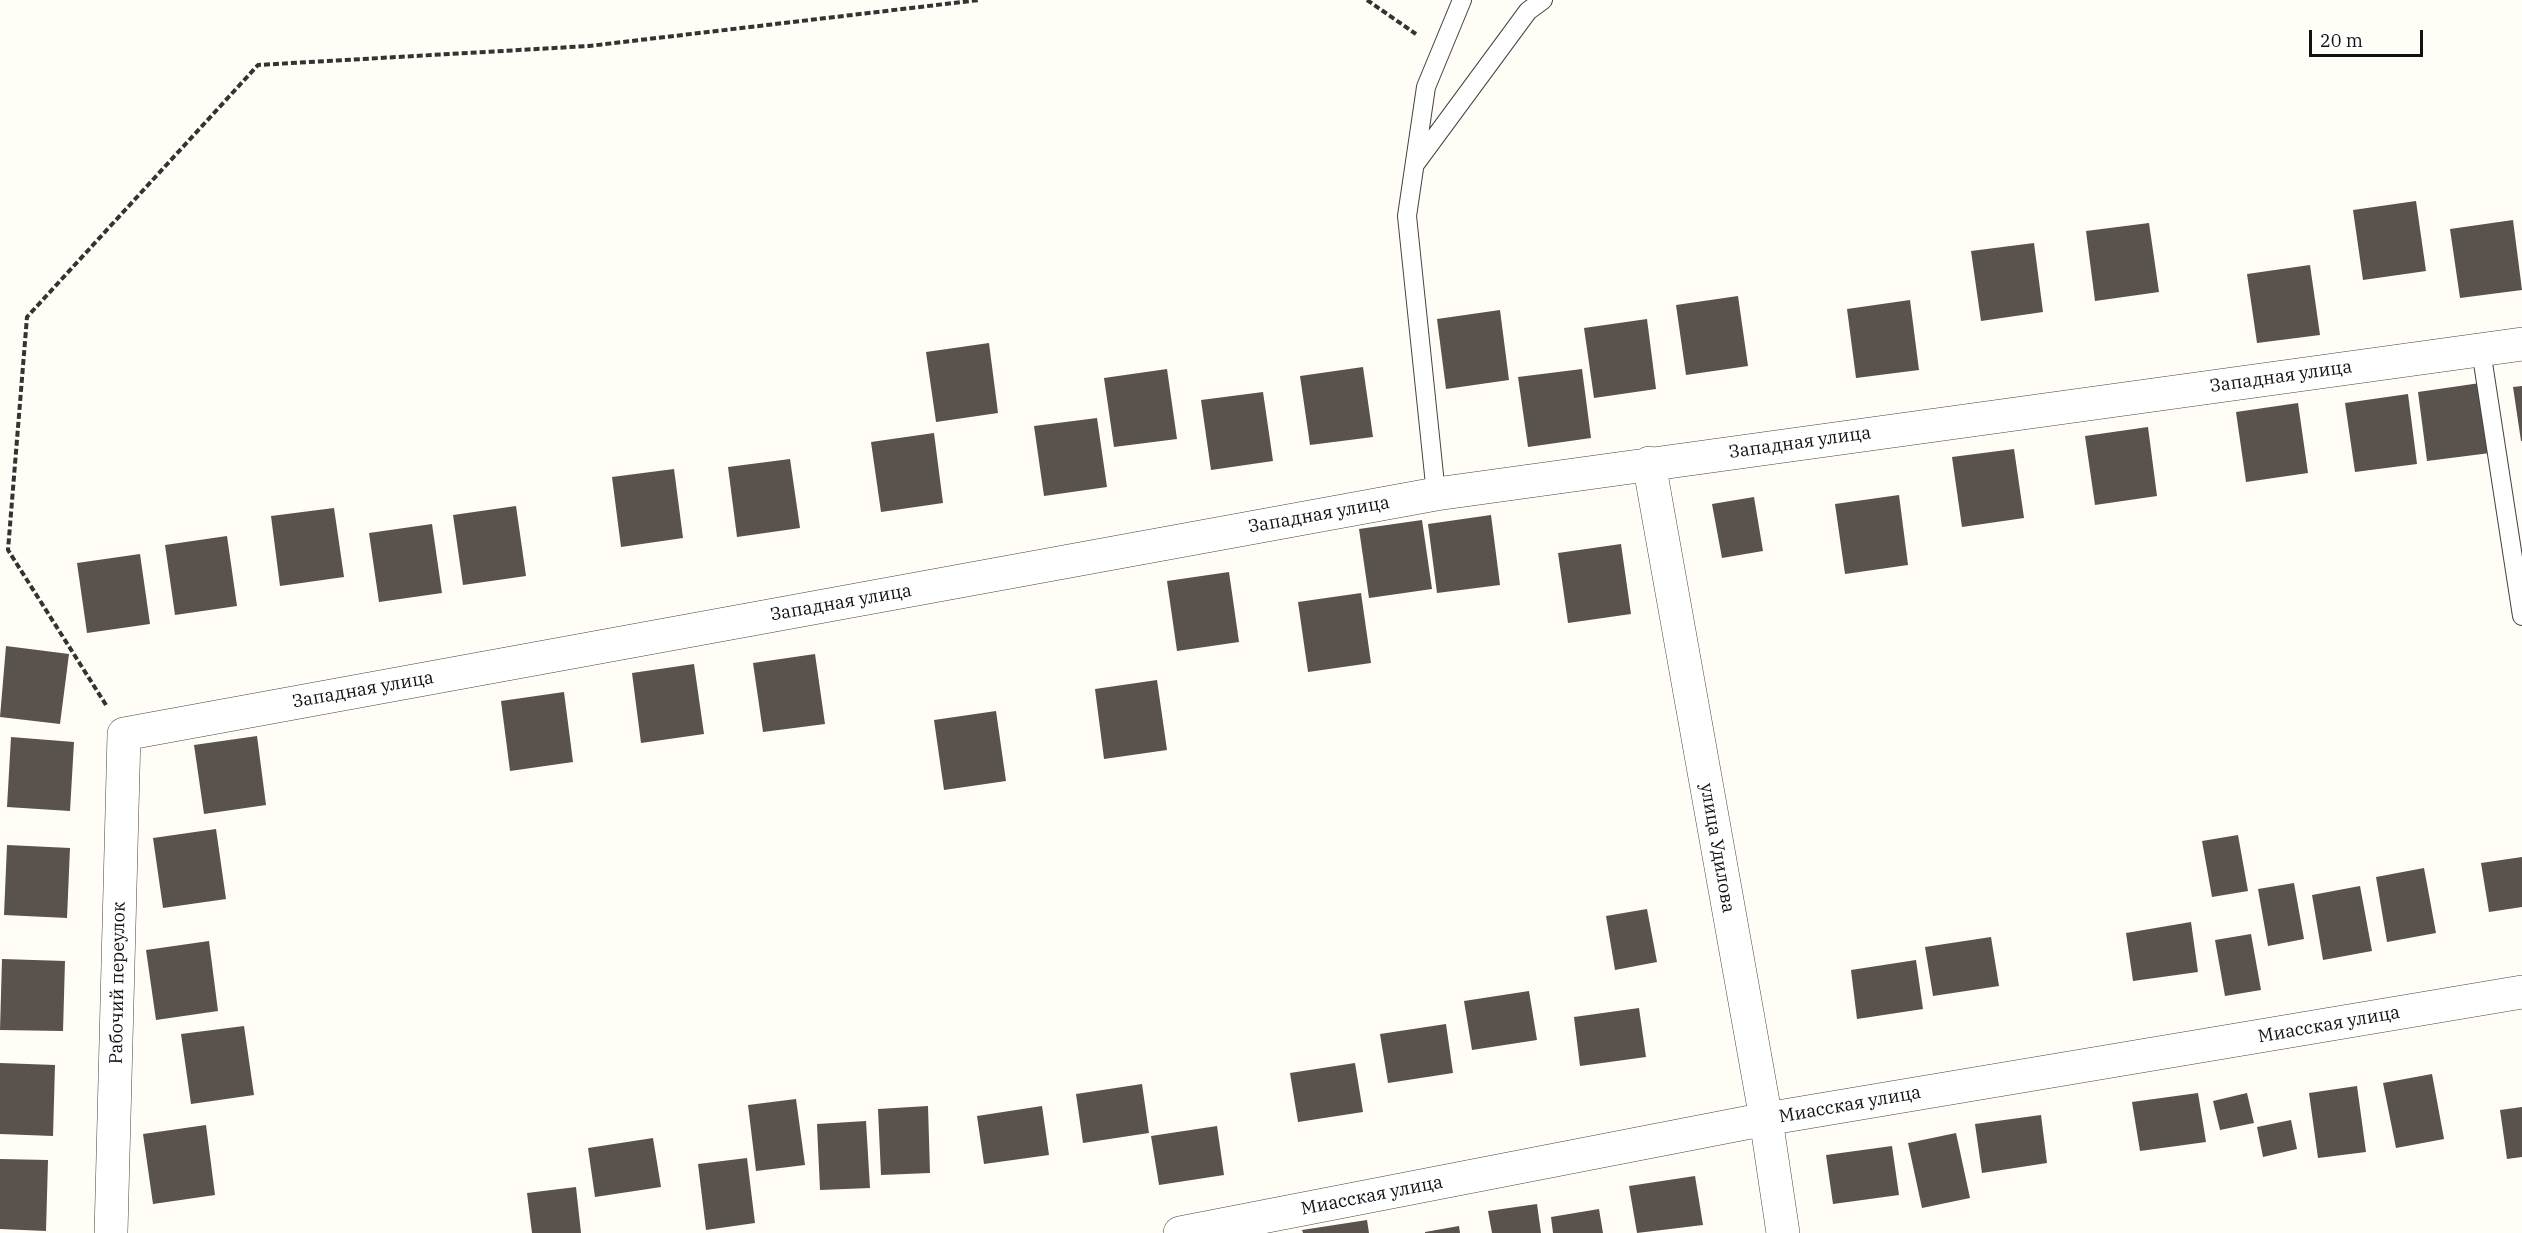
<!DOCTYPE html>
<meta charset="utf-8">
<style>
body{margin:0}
#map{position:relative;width:2522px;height:1233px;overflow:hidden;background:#fffdf5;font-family:"IBM Plex Serif",serif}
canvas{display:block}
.scale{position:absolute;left:2309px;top:30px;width:114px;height:27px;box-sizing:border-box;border:3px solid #111;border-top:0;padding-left:8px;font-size:18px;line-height:21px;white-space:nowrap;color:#111;-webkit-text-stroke:4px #fff;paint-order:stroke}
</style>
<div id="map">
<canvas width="2522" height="1233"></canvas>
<div class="scale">20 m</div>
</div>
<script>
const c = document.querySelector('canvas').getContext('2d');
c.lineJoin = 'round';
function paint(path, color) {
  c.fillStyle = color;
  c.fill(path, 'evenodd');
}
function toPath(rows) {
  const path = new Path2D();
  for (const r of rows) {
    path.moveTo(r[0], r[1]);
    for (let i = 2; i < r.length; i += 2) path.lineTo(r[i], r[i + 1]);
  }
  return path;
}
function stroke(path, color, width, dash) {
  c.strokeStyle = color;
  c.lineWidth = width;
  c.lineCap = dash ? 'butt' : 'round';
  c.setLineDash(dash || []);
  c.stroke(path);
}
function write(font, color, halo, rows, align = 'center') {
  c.font = font + ' "IBM Plex Serif",serif';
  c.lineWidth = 6;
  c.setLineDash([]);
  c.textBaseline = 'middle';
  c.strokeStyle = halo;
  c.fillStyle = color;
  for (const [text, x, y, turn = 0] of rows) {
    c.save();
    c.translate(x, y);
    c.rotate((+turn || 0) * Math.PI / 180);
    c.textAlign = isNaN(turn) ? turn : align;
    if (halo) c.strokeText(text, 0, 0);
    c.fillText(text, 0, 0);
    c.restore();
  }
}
paint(toPath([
 [2416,201,2426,271,2363,280,2353,210],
 [2513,220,2522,290,2460,298,2450,229],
 [2149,223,2159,292,2095,301,2086,231],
 [2034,243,2043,312,1981,321,1971,251],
 [2310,265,2320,335,2257,343,2247,274],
 [1738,296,1748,366,1686,375,1676,305],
 [1910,300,1919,370,1856,378,1847,309],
 [1500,310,1509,380,1446,389,1437,319],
 [1647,319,1656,389,1594,398,1584,328],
 [989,343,998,413,936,422,926,352],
 [1363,367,1373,437,1310,445,1300,376],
 [1167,369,1177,439,1114,447,1104,378],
 [1582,369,1591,438,1528,447,1518,377],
 [2480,383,2490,453,2427,461,2418,392],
 [2522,386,2522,441,2521,441,2513,387],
 [1263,392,1273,461,1211,470,1201,400],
 [2408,394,2417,464,2355,472,2345,403],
 [2298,403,2308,473,2246,482,2236,412],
 [1097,418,1107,487,1044,496,1034,426],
 [2148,427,2157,496,2095,505,2085,436],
 [934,433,943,503,881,512,871,442],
 [2014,449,2024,518,1962,527,1952,457],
 [790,459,800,528,737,537,728,467],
 [674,469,683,538,621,547,612,477],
 [1899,495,1908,565,1845,574,1835,504],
 [1754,497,1763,551,1722,558,1712,504],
 [516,506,526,576,463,585,453,515],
 [334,508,344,577,280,586,271,516],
 [1491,515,1500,585,1437,593,1428,524],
 [1422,520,1432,589,1369,598,1359,529],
 [432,524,442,593,379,602,369,533],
 [227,536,237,606,175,615,165,545],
 [1621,544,1631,614,1568,623,1558,553],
 [140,554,150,624,87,633,77,563],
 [1229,572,1239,642,1177,651,1167,581],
 [1361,593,1371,663,1308,672,1298,602],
 [6,646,69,654,60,724,0,717],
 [815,654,825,724,763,732,753,663],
 [694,664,704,734,641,743,632,673],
 [1157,680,1167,750,1104,759,1095,689],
 [564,692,573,762,510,771,501,701],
 [996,711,1006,781,944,790,934,720],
 [257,736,266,805,204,814,194,745],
 [11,737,74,742,70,811,7,807],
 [216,829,226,899,163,908,153,838],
 [2238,835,2248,891,2212,897,2202,841],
 [7,845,70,848,67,918,4,915],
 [2522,857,2522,907,2489,912,2481,863],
 [2424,868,2436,933,2387,942,2376,877],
 [2294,883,2304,939,2268,946,2258,889],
 [2360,886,2372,951,2323,960,2312,895],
 [1647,909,1657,962,1615,970,1606,916],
 [2191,922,2198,972,2133,981,2126,933],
 [2251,934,2261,990,2225,996,2215,940],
 [1991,937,1999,986,1933,996,1925,947],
 [209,941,218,1011,156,1020,146,950],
 [2,959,65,961,63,1031,0,1030],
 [1916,960,1923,1009,1857,1019,1851,970],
 [1529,991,1537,1040,1472,1050,1464,1001],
 [1639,1008,1646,1057,1580,1066,1574,1017],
 [1446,1024,1453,1073,1388,1083,1380,1034],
 [244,1026,254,1095,191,1104,181,1034],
 [0,1063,55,1065,53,1136,0,1134],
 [1355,1063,1363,1112,1298,1122,1290,1073],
 [2432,1074,2444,1139,2396,1148,2383,1083],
 [1142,1084,1149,1133,1083,1143,1076,1094],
 [2357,1086,2366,1152,2318,1158,2309,1093],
 [2198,1093,2206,1142,2140,1151,2132,1102],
 [2247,1093,2254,1123,2220,1130,2213,1101],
 [796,1099,805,1165,756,1171,748,1105],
 [928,1106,930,1173,881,1175,878,1109],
 [1042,1106,1049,1155,984,1164,977,1116],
 [2522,1107,2522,1157,2507,1159,2500,1110],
 [2041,1115,2047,1163,1982,1173,1975,1124],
 [2291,1120,2297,1149,2263,1157,2257,1127],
 [866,1121,870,1188,820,1190,817,1124],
 [206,1125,215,1195,153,1204,143,1134],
 [1217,1126,1224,1175,1159,1185,1151,1136],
 [1956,1133,1970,1198,1922,1208,1908,1143],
 [653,1138,661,1187,595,1197,588,1148],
 [1892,1146,1899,1195,1833,1204,1826,1155],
 [747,1158,755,1223,706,1230,698,1164],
 [0,1159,48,1160,46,1231,0,1229],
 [1695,1176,1703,1225,1637,1233,1629,1186],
 [576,1187,581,1233,532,1233,527,1193],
 [1537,1204,1541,1233,1492,1233,1488,1211],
 [1599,1209,1603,1233,1553,1233,1551,1217],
 [1367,1220,1369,1233,1303,1233,1302,1230],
 [1459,1226,1460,1233,1425,1233,1425,1232]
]), '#5a524d');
const lane = toPath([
 [1416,163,1528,11,1543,0],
 [2481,350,2522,616],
 [1436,494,1407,216,1426,87,1462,0]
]);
const street = toPath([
 [1649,463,1766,1119,1783,1233],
 [111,1233,124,734,1436,494,2522,344],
 [1180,1233,1766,1119,2522,992]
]);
stroke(lane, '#444', 20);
stroke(street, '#444', 34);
stroke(toPath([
 [1367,0,1416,34],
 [106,705,8,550,27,317,258,65,589,46,979,0]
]), '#333', 4, [6, 3]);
stroke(lane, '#fff', 18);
stroke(street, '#fff', 33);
write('18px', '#111', '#fff', [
 ["Западная улица",2281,377,-8],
 ["Западная улица",1800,443,-8],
 ["Западная улица",1319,515,-10],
 ["Западная улица",841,603,-10],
 ["Западная улица",363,690,-10],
 ["улица Удилова",1717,848,80],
 ["Рабочий переулок",118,983,-89],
 ["Миасская улица",2329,1025,-10],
 ["Миасская улица",1850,1105,-10],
 ["Миасская улица",1372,1196,-11]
]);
</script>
